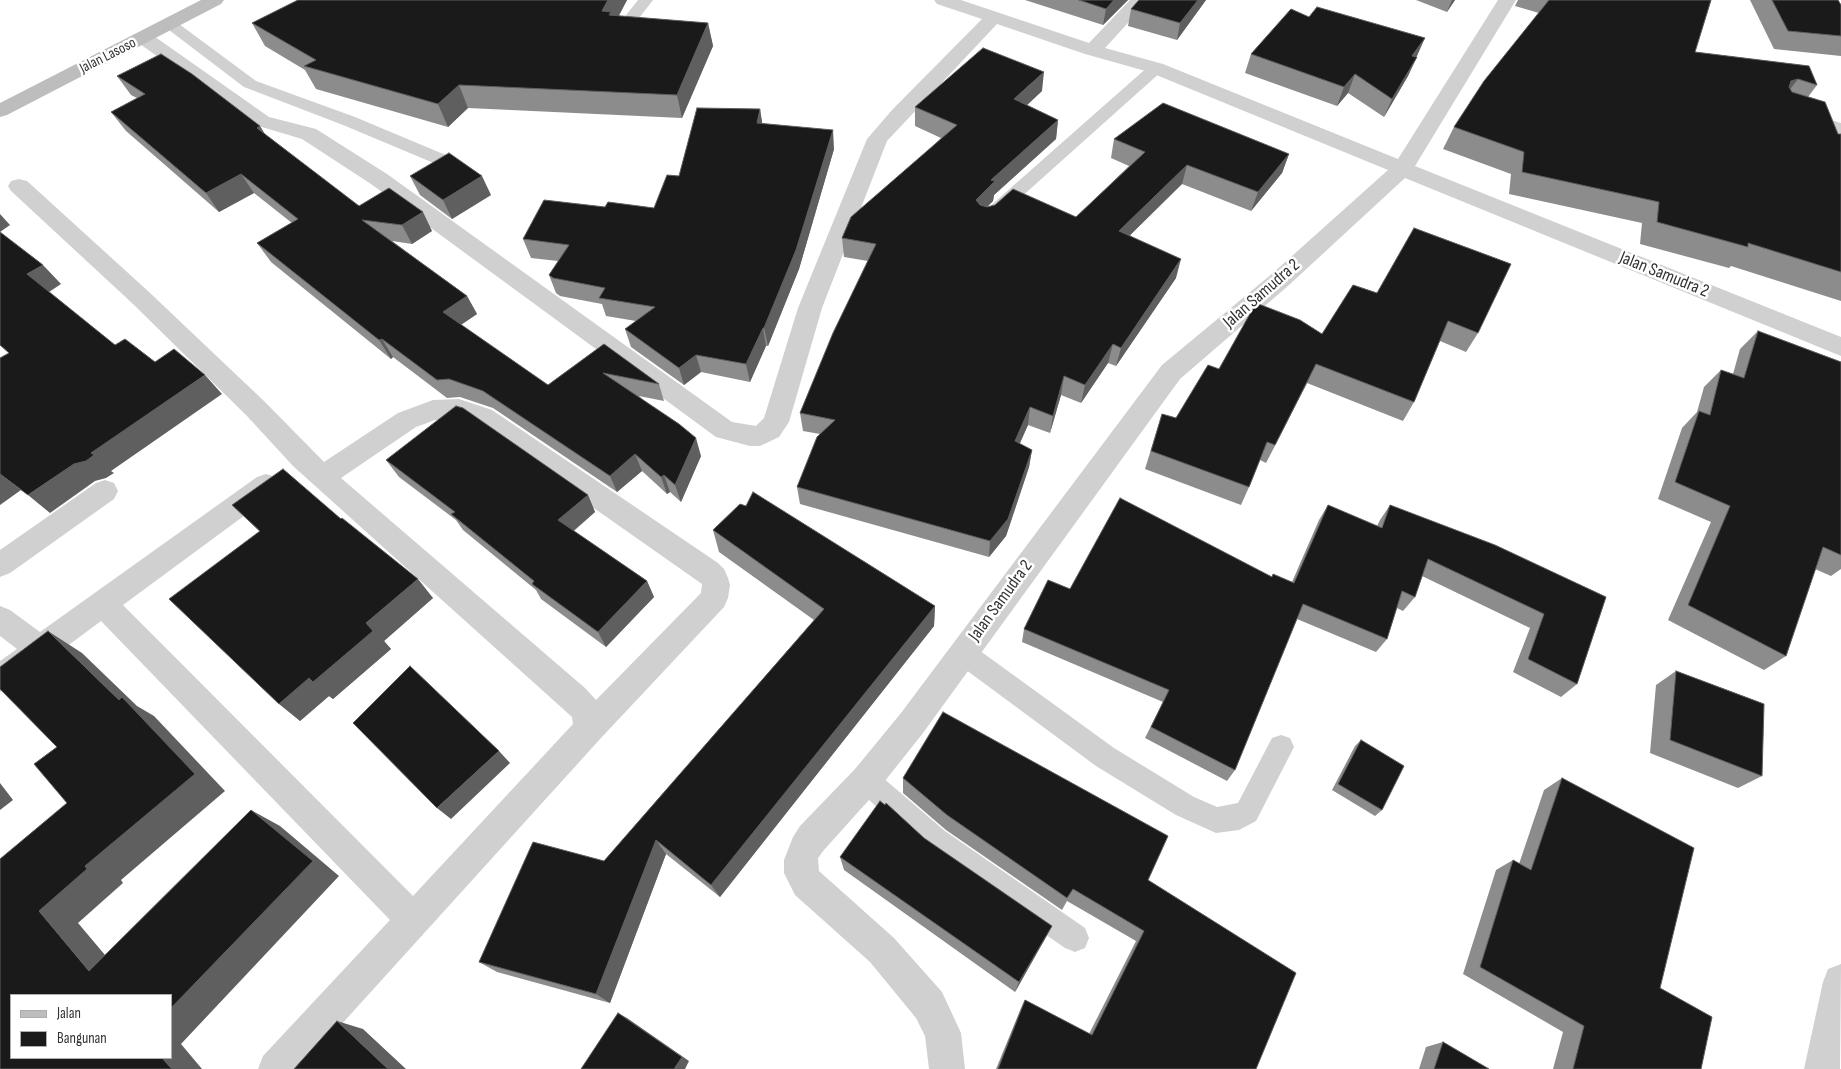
<!DOCTYPE html>
<style>
body{margin:0}
#map{position:relative;width:1841px;height:1069px;overflow:hidden;background:#fff;font-family:"Sofia Sans Condensed",sans-serif}
canvas{display:block}
.legend{position:absolute;left:10px;top:994px;width:162px;height:65px;box-sizing:border-box;background:#fff;border:1px solid #adadad;margin:0;padding:6px 9px;list-style:none;font-size:15px;color:#333}
.legend li{display:flex;align-items:center;gap:10px;height:25px}
.legend b{width:25px;border:1px solid #adadad}
</style>
<div id="map">
<canvas width="1841" height="1069"></canvas>
<ul class="legend">
<li><b style="height:6px;background:#bdbdbd"></b>Jalan</li>
<li><b style="height:14px;background:#1a1a1a"></b>Bangunan</li>
</ul>
</div>
<script>
const c = document.querySelector('canvas').getContext('2d');
c.lineJoin = 'round';
function toPath(rows) {
  const path = new Path2D();
  for (const r of rows) {
    path.moveTo(r[0], r[1]);
    for (let i = 2; i < r.length; i += 2) path.lineTo(r[i], r[i + 1]);
  }
  return path;
}
function paint(path, color) {
  c.fillStyle = color;
  c.fill(path, 'evenodd');
}
function stroke(path, color, width, dash) {
  c.strokeStyle = color;
  c.lineWidth = width;
  c.lineCap = dash ? 'butt' : 'round';
  c.setLineDash(dash || []);
  c.stroke(path);
}
function write(font, color, halo, rows, align = 'center') {
  c.font = font + ' "Sofia Sans Condensed",sans-serif';
  c.lineWidth = 5;
  c.setLineDash([]);
  c.textBaseline = 'middle';
  c.strokeStyle = halo;
  c.fillStyle = color;
  for (const [text, x, y, turn = 0] of rows) {
    c.save();
    c.translate(x, y);
    c.rotate((+turn || 0) * Math.PI / 180);
    c.textAlign = isNaN(turn) ? turn : align;
    if (halo) c.strokeText(text, 0, 0);
    c.fillText(text, 0, 0);
    c.restore();
  }
}
paint(toPath([
 [638,0,653,0,636,22,626,22,623,19,638,0],
 [170,19,175,21,256,81,355,117,448,156,451,160,448,164,442,165,436,164,343,125,244,87,165,27,162,24,165,21,170,19],
 [1156,63,1162,65,1164,68,1162,71,1000,216,994,218,988,216,985,212,988,208,1150,65,1156,63],
 [1807,112,1841,123,1841,134,1801,121,1799,117,1801,113,1807,112],
 [963,642,972,645,1114,748,1194,797,1217,807,1238,803,1272,738,1281,735,1290,738,1294,747,1256,821,1239,830,1216,833,1176,815,1096,766,954,661,951,653,954,645,963,642],
 [866,767,875,771,945,831,1085,928,1089,938,1085,948,1075,952,1065,948,925,851,857,789,853,780,857,771,866,767]
]), '#d0d0d0');
paint(toPath([
 [934,0,961,0,1089,43,1130,0,1149,0,1105,48,1163,64,1398,159,1498,0,1516,0,1415,166,1841,337,1841,356,1405,178,1289,285,1180,379,923,733,877,791,824,850,818,858,819,871,894,938,942,992,961,1033,965,1069,929,1069,925,1036,916,1018,870,962,795,895,784,873,784,860,793,837,800,826,855,769,901,713,1162,365,1273,273,1388,170,1149,72,1085,54,997,24,887,141,822,308,789,422,779,437,760,446,750,446,716,437,371,184,302,139,255,125,137,42,135,38,137,34,144,32,151,34,269,117,316,129,387,174,732,422,756,426,764,418,798,308,867,139,892,110,982,19,937,4,934,0],
 [19,179,27,181,149,292,265,402,324,462,398,413,433,400,459,399,492,410,718,563,724,569,728,578,730,585,728,598,724,607,601,738,301,1069,258,1069,263,1056,390,920,101,621,11,688,0,692,0,661,17,649,0,636,0,606,10,610,40,632,257,477,266,474,275,477,279,485,275,493,123,605,413,896,573,724,572,717,293,466,247,416,133,304,11,191,8,186,11,181,19,179],
 [459,419,474,424,702,584,701,593,596,700,585,688,341,478,416,427,435,420,459,419],
 [105,480,114,483,118,491,114,499,10,573,0,577,0,550,96,483,105,480],
 [1841,964,1840,1069,1804,1069,1823,982,1828,969,1841,964]
]), '#d0d0d0');
paint(toPath([
 [201,0,224,0,221,4,7,115,0,117,0,103,201,0]
]), '#bdbdbd');
paint(toPath([
 [298,0,627,0,619,16,708,23,713,46,682,118,468,108,448,127,316,89,305,70,265,46,252,23],
 [1025,0,1128,0,1103,25],
 [1139,0,1206,0,1177,40,1128,26,1131,9],
 [1416,0,1455,0,1447,12],
 [1518,0,1711,0,1695,52,1809,66,1817,85,1808,97,1838,134,1841,134,1841,301,1731,266,1729,268,1640,244,1642,223,1509,194,1511,174,1443,149,1454,127,1539,13,1515,6],
 [1750,0,1838,0,1841,5,1841,56,1774,49],
 [1309,17,1416,57,1408,76,1384,117,1348,93,1337,106,1245,73,1251,54],
 [117,76,260,126,265,135,359,206,432,231,412,244,392,241,467,296,477,314,461,325,548,385,604,344,659,384,664,401,639,396,701,456,681,502,670,492,667,494,642,471,617,492,493,408,460,397,447,398,393,357,391,359,271,262,257,243,292,223,254,193,219,212,126,131,111,112,137,98,131,95],
 [1042,91,1027,105,1058,120,1056,139,994,195,993,201,987,207,1076,217,1129,166,1111,158,1114,139,1289,154,1282,173,1251,211,1182,184,1130,235,1176,278,1116,366,1108,363,1081,403,1061,395,1050,433,1028,425,1019,444,1032,450,1029,467,1006,536,989,557,800,504,797,487,820,434,803,431,800,413,868,261,844,257,842,238,941,138,915,126,915,107],
 [760,109,762,123,834,149,799,269,768,346,766,346,750,382,701,372,684,385,631,347,625,329,636,321,606,316,602,304,560,296,556,293,549,275,558,261,531,258,523,239,605,207,654,208,679,176],
 [410,176,491,195,452,219,420,195],
 [1377,293,1478,333,1466,352,1440,341,1414,402,1403,421,1307,383,1266,463,1260,460,1249,487,1241,505,1145,469,1162,414,1176,418,1219,369,1322,334],
 [1758,331,1841,362,1841,569,1831,576,1815,569,1786,656,1764,670,1668,620,1711,522,1658,499,1682,428,1697,412,1704,387,1721,370,1733,374,1740,349],
 [386,460,588,495,595,512,574,531,647,581,654,597,606,647,541,599,536,590,463,530,456,520,399,477],
 [232,505,341,519,433,598,384,641,391,649,333,699,329,696,300,721,259,531],
 [1328,505,1377,526,1380,520,1390,505,1606,597,1577,684,1561,697,1513,672,1530,628,1422,576,1415,597,1403,611,1397,608,1387,639,1376,652,1297,619,1235,770,1227,781,1145,738,1163,702,1022,642,1024,629,1070,589,1272,577,1292,582,1319,520],
 [713,530,935,606,934,626,720,897,666,854,610,1003,497,972,479,962,604,861,814,620,719,552],
 [1676,671,1762,776,1738,788,1650,753,1656,685],
 [1361,740,1382,810,1375,816,1332,790,1355,746],
 [903,778,1148,880,1256,1069,996,1069,1021,1008,1025,1000,1089,1034,1136,941,1067,901,1062,910,946,830,903,793],
 [1562,778,1660,988,1701,1069,1553,1069,1563,1032,1463,974,1496,870,1513,860,1519,864,1544,790],
 [840,857,1052,926,1046,937,1015,992,844,870],
 [1443,1042,1489,1069,1419,1069,1426,1047]
]), '#8c8c8c');
paint(toPath([
 [608,0,627,0,614,24,602,11],
 [1114,0,1128,0,1103,25,1106,9],
 [1198,0,1206,0,1177,40,1180,23],
 [1452,0,1455,0,1447,12],
 [708,23,713,46,682,118,677,95],
 [1425,38,1417,56,1404,74,1412,56],
 [1417,57,1408,76,1384,117,1392,99],
 [1044,72,1042,91,1012,119,1014,99],
 [1355,74,1348,93,1337,106,1344,87],
 [1798,79,1781,101,1791,81],
 [459,85,468,108,448,127,438,104],
 [760,109,763,128,757,123],
 [1058,120,1056,139,994,195,993,201,975,219,976,200,991,180],
 [260,126,272,146,257,128],
 [833,130,834,149,799,269,768,346,764,328],
 [1289,154,1282,173,1251,211,1258,192],
 [1187,165,1182,184,1115,250,1119,231],
 [241,174,254,193,219,212,206,193],
 [482,176,491,195,452,219,443,200],
 [423,212,432,231,412,244,402,225],
 [0,214,10,225,0,232],
 [1181,259,1176,278,1116,366,1121,348],
 [43,265,61,284,46,294,27,274],
 [467,296,477,314,453,330,443,312],
 [763,328,766,346,750,382,746,364],
 [382,339,393,357,391,359,379,340],
 [1113,344,1108,363,1081,403,1085,385],
 [696,355,701,372,684,385,679,368],
 [1316,364,1307,383,1266,463,1275,445],
 [205,375,222,394,111,471,114,473,106,478,95,481,50,513,28,495],
 [1064,376,1061,395,1050,433,1053,416],
 [1030,407,1028,425,1013,459,1015,441],
 [696,438,701,456,681,502,675,485],
 [1032,450,1029,467,1006,536,989,557,990,541],
 [635,454,642,471,617,492,610,476],
 [0,474,21,490,0,505],
 [664,475,670,492,667,494,661,477],
 [588,495,595,512,567,536,558,520],
 [418,579,433,598,384,641,391,649,333,699,329,696,300,721,279,704,366,623],
 [647,581,654,597,606,647,598,632],
 [935,606,934,626,720,897,711,885],
 [48,631,82,653,137,706,154,716,225,791,121,880,123,883,78,923,127,981,89,971,39,911,85,866,119,700],
 [499,751,510,763,451,819,437,808],
 [0,783,13,800,0,810],
 [251,810,280,826,339,876,181,1044,202,1069,172,1069,162,1058,171,1058,171,1008],
 [656,840,666,854,610,1003,596,994],
 [1052,926,1046,937,1015,992,1019,982],
 [618,1013,627,1018,689,1061,685,1069,674,1069],
 [337,1021,363,1029,406,1069,388,1069]
]), '#5f5f5f');
const building = toPath([
 [298,0,608,0,602,11,611,12,609,15,708,23,677,95,459,85,438,104,304,66,316,60,252,23,298,0],
 [1079,0,1114,0,1106,9,1079,0],
 [1139,0,1198,0,1180,23,1131,9,1139,0],
 [1549,0,1711,0,1695,52,1809,66,1817,85,1798,79,1791,81,1789,87,1792,92,1825,102,1838,134,1841,134,1841,272,1748,243,1748,247,1657,222,1659,202,1522,172,1524,152,1454,127,1484,81,1549,0],
 [1772,0,1838,0,1841,5,1841,36,1788,31,1772,0],
 [1317,7,1425,38,1412,56,1417,57,1392,99,1355,74,1344,87,1251,54,1291,9,1309,17,1317,7],
 [983,48,1044,72,1014,99,1058,120,991,180,995,181,976,200,980,205,987,207,995,205,1013,189,1076,217,1145,152,1114,139,1163,103,1289,154,1258,192,1187,165,1119,231,1181,259,1121,348,1113,344,1085,385,1064,376,1053,416,1030,407,1015,441,1032,450,1008,519,990,541,797,487,817,437,835,420,800,413,833,333,876,244,842,238,851,217,957,125,915,107,983,48],
 [161,54,192,74,260,126,257,128,359,206,389,188,423,212,402,225,362,220,467,296,443,312,548,385,604,344,659,384,603,373,679,424,696,438,675,485,664,475,661,477,635,454,610,476,483,391,449,379,437,380,382,339,379,340,257,243,298,219,241,174,206,193,111,112,145,94,117,76,161,54],
 [697,108,760,109,757,123,833,130,796,250,764,328,763,328,746,364,696,355,679,368,625,329,655,307,599,298,605,288,553,278,549,275,569,245,523,239,544,200,605,207,608,202,654,208,667,175,679,176,697,108],
 [449,153,482,176,443,200,410,176,449,153],
 [1414,228,1511,264,1478,333,1448,321,1414,402,1316,364,1275,445,1267,442,1249,487,1151,451,1162,414,1176,418,1208,365,1219,369,1256,303,1300,320,1322,334,1353,285,1377,293,1414,228],
 [0,232,43,265,27,274,115,345,125,339,155,362,174,349,205,375,91,453,94,455,86,461,74,464,28,495,0,474,0,358,9,353,0,345,0,232],
 [1758,331,1841,362,1841,555,1823,547,1786,656,1688,605,1730,506,1675,482,1699,411,1710,415,1721,370,1744,378,1758,331],
 [456,406,463,408,588,495,558,520,647,581,598,632,532,584,534,581,451,514,455,512,386,460,456,406],
 [283,469,341,519,342,518,418,579,366,623,373,631,313,682,309,678,279,704,169,599,260,531,232,505,283,469],
 [753,492,935,606,711,885,656,840,596,994,479,962,533,842,604,861,824,609,713,530,740,504,746,506,753,492],
 [1120,498,1272,577,1273,574,1294,583,1328,505,1382,528,1390,505,1495,545,1606,597,1577,684,1528,659,1544,614,1428,559,1415,597,1402,591,1387,639,1303,604,1235,770,1151,727,1169,690,1024,629,1048,580,1070,589,1120,498],
 [48,631,119,700,122,697,195,774,85,866,87,869,39,911,89,971,251,810,313,861,171,1008,171,995,11,995,11,1058,162,1058,172,1069,0,1069,0,859,67,803,34,764,57,747,0,689,0,667,48,631],
 [410,666,499,751,437,808,353,723,410,666],
 [1676,671,1764,704,1762,776,1670,740,1676,671],
 [943,712,1168,836,1148,880,1296,973,1256,1069,998,1069,1025,1000,1092,1035,1144,931,1073,889,1067,898,947,815,903,778,943,712],
 [1361,740,1404,766,1382,810,1338,784,1361,740],
 [1562,778,1694,848,1660,988,1712,1017,1701,1069,1573,1069,1584,1026,1480,967,1513,860,1531,870,1562,778],
 [880,801,885,805,886,803,924,838,1052,926,1019,982,840,857,880,801],
 [618,1013,682,1057,674,1069,581,1069,618,1013],
 [337,1021,388,1069,294,1069,337,1021],
 [1443,1042,1489,1069,1434,1069,1443,1042]
]);
paint(building, '#1a1a1a');
stroke(building, '#5f5f5f', 1);
write('15px', '#333', '#fff', [
 ["Jalan Lasoso",108,56,-27]
]);
write('18px', '#333', '#fff', [
 ["Jalan Samudra 2",1664,275,22],
 ["Jalan Samudra 2",1262,294,-41],
 ["Jalan Samudra 2",1001,601,-54]
]);
</script>
